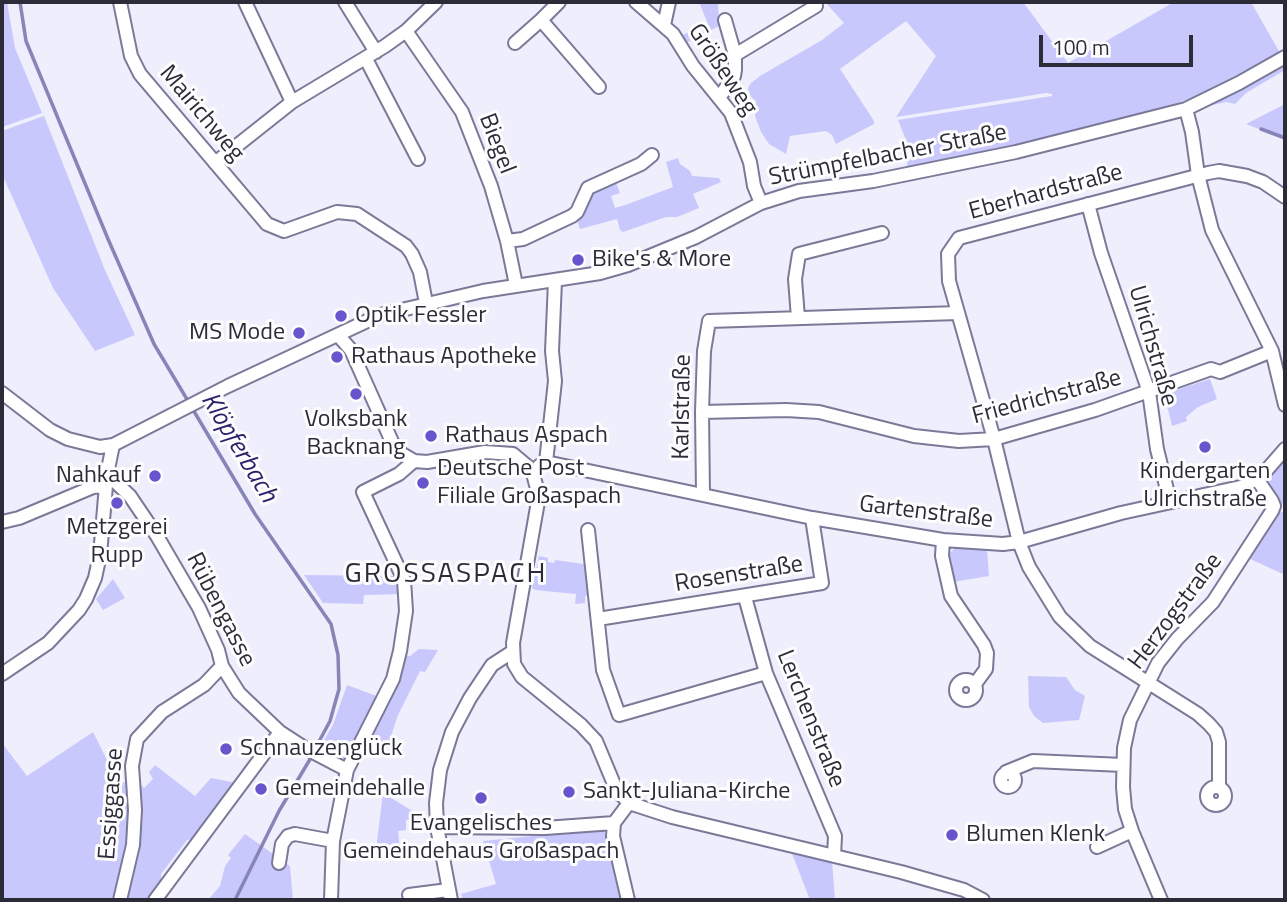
<!DOCTYPE html>
<meta charset="utf-8">
<style>
body{margin:0}
#map{position:relative;width:1287px;height:902px;overflow:hidden;background:#eeeefc;font-family:"Titillium Web",sans-serif}
canvas{display:block}
.frame{position:absolute;inset:0;border:4px solid #2c2c39;pointer-events:none}
.scale{position:absolute;left:1039px;top:35px;width:154px;height:32px;box-sizing:border-box;border:4px solid #2c2c39;border-top:0;padding-left:9px;font-size:21px;line-height:24px;white-space:nowrap;color:#2c2c39;-webkit-text-stroke:5px #fdfdfd;paint-order:stroke}
</style>
<div id="map">
<canvas width="1287" height="902"></canvas>
<div class="frame"></div>
<div class="scale">100 m</div>
</div>
<script>
const c = document.querySelector('canvas').getContext('2d');
c.lineJoin = 'round';
function paint(path, color) {
  c.fillStyle = color;
  c.fill(path, 'evenodd');
}
function toPath(rows) {
  const path = new Path2D();
  for (const r of rows) {
    if (r.length === 3) {
      path.moveTo(r[0] + r[2], r[1]);
      path.arc(r[0], r[1], r[2], 0, 2 * Math.PI);
      continue;
    }
    path.moveTo(r[0], r[1]);
    for (let i = 2; i < r.length; i += 2) path.lineTo(r[i], r[i + 1]);
  }
  return path;
}
function stroke(path, color, width, dash) {
  c.strokeStyle = color;
  c.lineWidth = width;
  c.lineCap = dash ? 'butt' : 'round';
  c.setLineDash(dash || []);
  c.stroke(path);
}
function write(font, color, halo, rows, align = 'center') {
  c.font = font + ' "Titillium Web",sans-serif';
  c.lineWidth = 6;
  c.setLineDash([]);
  c.textBaseline = 'middle';
  c.strokeStyle = halo;
  c.fillStyle = color;
  for (const [text, x, y, turn = 0] of rows) {
    c.save();
    c.translate(x, y);
    c.rotate((+turn || 0) * Math.PI / 180);
    c.textAlign = isNaN(turn) ? turn : align;
    if (halo) c.strokeText(text, 0, 0);
    c.fillText(text, 0, 0);
    c.restore();
  }
}
paint(toPath([
 [2,2,7,2,15,48,42,113,2,127],
 [699,2,718,2,719,26,686,43,682,35,708,24],
 [825,2,1023,2,1068,63,1174,2,1251,2,1280,53,1195,96,1154,113,907,171,908,145,898,120,1052,96,1052,94,1046,93,896,117,936,56,906,21,840,69,874,121,874,124,836,144,832,135,826,131,790,136,786,154,769,144,761,132,755,116,756,101,751,97,748,89,750,84,760,76,822,40,844,23],
 [1285,62,1285,70,1246,93,1235,104,1227,102,1207,106],
 [1285,104,1285,139,1246,124],
 [44,116,105,270,135,335,95,351,53,288,2,174,2,131],
 [678,158,680,164,690,171,692,176,719,178,721,182,693,194,699,208,677,217,666,217,623,232,620,230,617,219,580,229,576,217,593,188,615,180,620,193,611,196,615,208,628,204,673,187,666,162],
 [1210,379,1217,399,1198,407,1186,417,1187,421,1172,426,1168,409,1162,403,1164,394],
 [1283,460,1285,461,1285,504,1276,503,1265,484],
 [1277,511,1285,513,1285,575,1248,558],
 [956,547,987,550,989,576,953,582,949,554],
 [539,556,548,558,548,562,554,563,555,560,591,565,593,597,585,596,585,603,575,604,576,594,535,590,532,588],
 [304,575,395,576,401,580,402,594,364,595,363,604,323,603],
 [113,579,125,598,103,610,96,599],
 [419,649,438,650,425,672,420,671,398,715,388,745,381,753,362,746,403,655,410,656],
 [1028,676,1066,677,1075,690,1085,696,1079,720,1043,723,1034,716,1029,707],
 [347,685,382,698,347,756,344,759,337,758,318,750,333,725],
 [93,732,118,782,130,783,129,841,117,900,2,900,2,743,27,776],
 [155,765,195,796,211,778,237,783,195,839,187,840,161,874,162,883,148,900,123,900,137,781,144,788,153,779,149,772],
 [383,793,419,815,418,819,406,820,406,830,398,831,400,850,393,850,393,857,375,857],
 [604,829,620,900,463,900,461,894,496,884,483,841],
 [245,834,290,866,293,900,208,900,220,886,225,866,231,858,228,855],
 [791,851,832,861,835,900,810,900]
]), '#c9c8fd');
stroke(toPath([
 [20,2,26,41,108,239,154,344,188,401],
 [1261,129,1285,138],
 [192,408,255,514,331,624,338,655,339,689,330,721,315,749],
 [235,900,279,811,312,756]
]), '#8785b8', 3.5);
const minor = toPath([
 [120,2,131,56,140,74,267,224,284,231,337,212,357,214,406,246,412,254,420,272,426,303],
 [245,2,292,102],
 [345,2,376,52],
 [559,2,541,20,599,87],
 [636,2,673,34,693,66,731,113,750,162,754,186,761,203],
 [664,25,669,2],
 [406,31,462,112,491,186,507,241,516,285],
 [515,43,541,20],
 [735,55,816,6],
 [366,59,418,159],
 [719,98,734,76,735,70,735,55,725,20],
 [1186,109,1192,132,1198,175,1212,230,1272,351,1285,405],
 [215,163,292,102,385,46,406,31,436,2],
 [1088,204,1101,253,1149,392,1157,449,1170,502],
 [507,241,523,239,572,216,577,212,588,188,641,164,652,155],
 [798,318,795,279,799,254,882,233],
 [338,335,351,350,393,444,402,454,414,461,427,462,485,452,513,454,532,470,539,496,513,643,514,664,522,677,581,725,596,741,616,789,629,803,672,817,901,872,964,890,983,900],
 [2,393,50,430,68,439,100,447,113,445,228,386,380,315,483,291,600,273,628,265,696,237,761,203,799,191,873,181,1016,152,1186,109,1239,83,1285,57],
 [702,412,786,410,819,412,914,436,959,441,994,439,1095,410,1211,369,1220,372,1272,351],
 [546,462,812,518,943,540,1003,544,1019,542,1121,513,1245,486,1265,472,1285,449],
 [539,466,546,462,555,381,552,351,555,281],
 [107,474,130,496,157,536,199,608,218,650,222,666,239,693,280,732,303,747,347,770],
 [703,494,702,412,704,351,709,321,958,313],
 [2,522,19,518,93,487,106,486],
 [588,530,603,670,619,715,766,673],
 [943,540,942,556,951,596,984,645,987,653,986,669,975,684],
 [745,597,766,673,835,836,834,856],
 [598,619,822,583,812,518],
 [2,674,48,643,79,610,86,599,95,578,100,555,107,474,113,445],
 [966,690,10],
 [1006,772,1033,761,1123,765],
 [1008,780,7],
 [1216,796,9],
 [1219,787,1219,742,1216,732,1209,724,1198,714,1090,646,1060,617,1029,567,1019,542,994,439,949,281,948,254,959,238,1208,173,1219,171,1247,176,1263,182,1285,197],
 [437,827,545,828,614,823],
 [1097,847,1132,831],
 [279,863,282,844,288,836,295,834,333,841],
 [409,895,448,890],
 [120,900,133,845,135,810,132,766,137,739,162,712,204,685,222,666],
 [155,900,280,732],
 [331,900,333,841,347,770,393,679,400,651,406,611,404,580,363,492,399,474,414,461],
 [451,900,437,827,436,803,440,770,452,732,470,698,492,665,512,652],
 [628,900,613,836,614,823,629,803],
 [1161,900,1132,831,1125,809,1123,787,1124,748,1130,720,1158,663,1177,639,1213,602,1272,511,1274,506,1272,501,1257,479]
]);
stroke(minor, '#7a7998', 16);
stroke(minor, '#fff', 12);
for (const [x, y, r, color] of [
 [578,260,7,"#6855ce"],
 [341,316,7,"#6855ce"],
 [299,333,7,"#6855ce"],
 [337,357,7,"#6855ce"],
 [356,394,7,"#6855ce"],
 [431,436,7,"#6855ce"],
 [1205,447,7,"#6855ce"],
 [155,476,7,"#6855ce"],
 [423,483,7,"#6855ce"],
 [117,503,7,"#6855ce"],
 [226,749,7,"#6855ce"],
 [261,789,7,"#6855ce"],
 [569,792,7,"#6855ce"],
 [481,798,7,"#6855ce"],
 [952,835,7,"#6855ce"]
]) {
  const dot = new Path2D();
  dot.arc(x, y, r, 0, 2 * Math.PI);
  c.fillStyle = color;
  c.fill(dot);
  stroke(dot, '#fdfdfd', 2.5);
}
write('24px', '#2c2c39', '#fdfdfd', [
 ["Größeweg",722,70,56],
 ["Mairichweg",201,114,50],
 ["Biegel",496,144,69],
 ["Strümpfelbacher Straße",888,156,-11],
 ["Eberhardstraße",1046,193,-15],
 ["Ulrichstraße",1152,346,74],
 ["Friedrichstraße",1047,398,-15],
 ["Karlstraße",683,407,-89],
 ["Gartenstraße",926,513,7],
 ["Rosenstraße",739,575,-9],
 ["Rübengasse",220,610,63],
 ["Herzogstraße",1176,612,-53],
 ["Lerchenstraße",810,719,68],
 ["Essiggasse",112,804,-86]
]);
write('24px', '#2c2c39', '#fdfdfd', [
 ["Bike's & More",592,260],
 ["Optik Fessler",355,316],
 ["MS Mode",285,333,"right"],
 ["Rathaus Apotheke",351,357],
 ["Volksbank",356,420,"center"],
 ["Backnang",356,448,"center"],
 ["Rathaus Aspach",445,436],
 ["Deutsche Post",437,469],
 ["Filiale Großaspach",437,497],
 ["Kindergarten",1205,472,"center"],
 ["Ulrichstraße",1205,500,"center"],
 ["Nahkauf",141,476,"right"],
 ["Metzgerei",117,528,"center"],
 ["Rupp",117,556,"center"],
 ["Schnauzenglück",240,749],
 ["Gemeindehalle",275,789],
 ["Sankt-Juliana-Kirche",583,792],
 ["Evangelisches",481,824,"center"],
 ["Gemeindehaus Großaspach",481,852,"center"],
 ["Blumen Klenk",966,835]
], 'left');
write('italic 26px', '#2e1e6b', '#fdfdfd', [
 ["Klöpferbach",238,448,59]
]);
c.letterSpacing = '2px';
write('28px', '#2c2c39', '#fdfdfd', [
 ["GROSSASPACH",446,575]
]);
c.letterSpacing = '0px';
</script>
